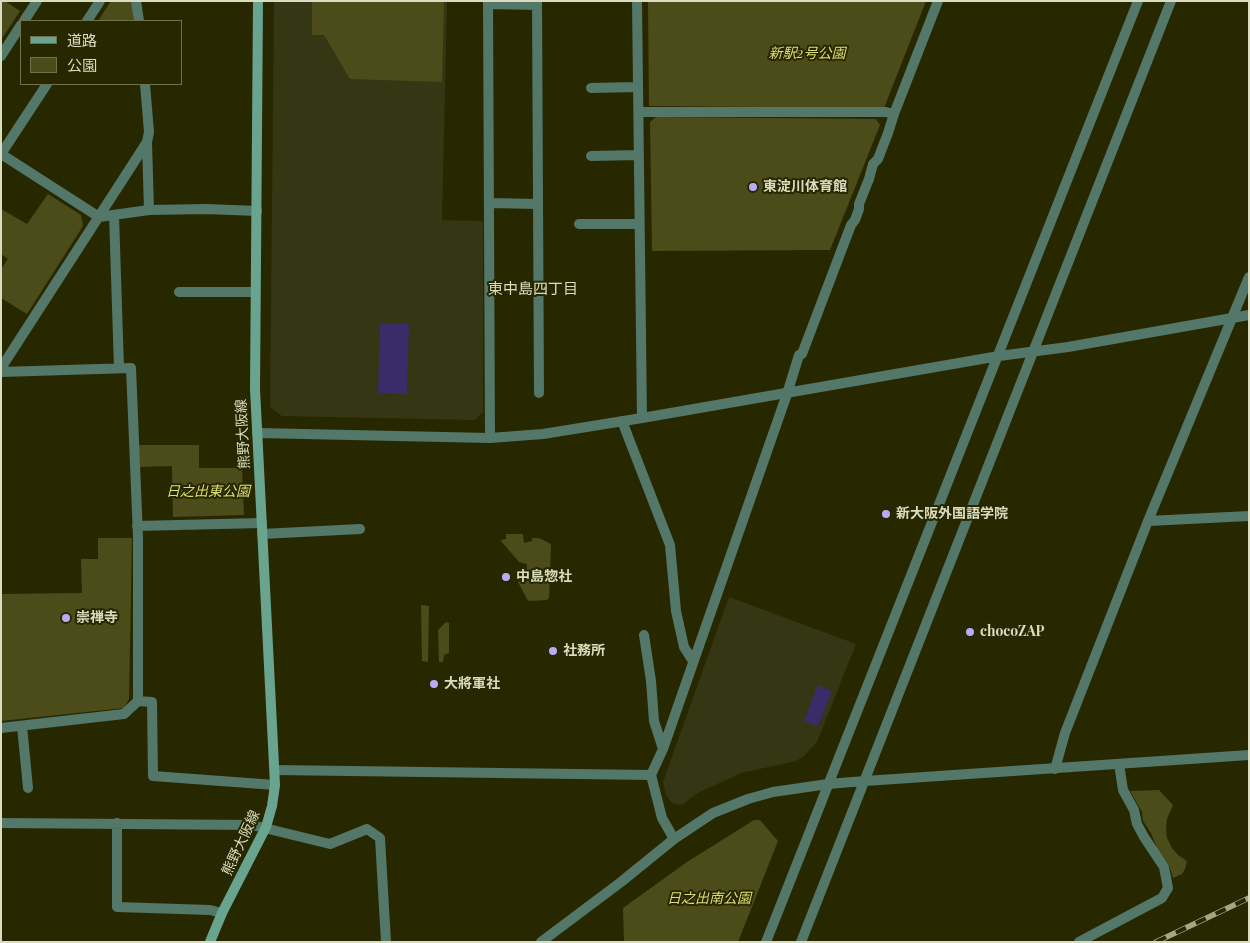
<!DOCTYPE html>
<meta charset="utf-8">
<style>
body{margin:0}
#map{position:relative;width:1250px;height:943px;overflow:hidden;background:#282800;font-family:"Playfair Display","Noto Sans JP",serif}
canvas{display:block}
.frame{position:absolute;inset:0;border:2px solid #dadcbf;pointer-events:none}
.legend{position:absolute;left:20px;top:20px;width:162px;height:65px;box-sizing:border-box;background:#282800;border:1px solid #6f704c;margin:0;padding:6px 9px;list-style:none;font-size:15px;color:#dadcbf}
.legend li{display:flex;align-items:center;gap:10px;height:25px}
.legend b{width:25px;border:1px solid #6f704c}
</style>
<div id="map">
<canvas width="1250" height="943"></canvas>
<div class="frame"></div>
<ul class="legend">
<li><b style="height:6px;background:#69a490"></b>道路</li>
<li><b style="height:14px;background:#4c4c1a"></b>公園</li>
</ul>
</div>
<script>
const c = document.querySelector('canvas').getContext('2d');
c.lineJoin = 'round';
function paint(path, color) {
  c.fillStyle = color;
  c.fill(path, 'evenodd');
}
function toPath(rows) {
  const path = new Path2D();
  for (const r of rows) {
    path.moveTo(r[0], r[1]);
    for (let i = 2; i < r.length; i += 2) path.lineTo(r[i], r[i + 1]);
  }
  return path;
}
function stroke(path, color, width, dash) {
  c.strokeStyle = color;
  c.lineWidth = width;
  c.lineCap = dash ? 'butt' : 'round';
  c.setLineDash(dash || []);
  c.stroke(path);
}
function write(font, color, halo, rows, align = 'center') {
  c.font = font + ' "Playfair Display","Noto Sans JP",serif';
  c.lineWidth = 4;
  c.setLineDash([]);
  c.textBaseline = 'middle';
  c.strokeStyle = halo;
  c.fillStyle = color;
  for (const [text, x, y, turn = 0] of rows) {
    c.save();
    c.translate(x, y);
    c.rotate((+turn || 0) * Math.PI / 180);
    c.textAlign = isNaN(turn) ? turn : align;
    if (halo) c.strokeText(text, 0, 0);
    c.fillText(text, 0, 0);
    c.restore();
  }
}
paint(toPath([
 [274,1,447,1,442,220,483,221,483,412,475,420,282,416,270,407],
 [729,597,856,644,817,742,804,756,796,761,741,773,696,794,682,805,672,803,666,795,663,782]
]), '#353613');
paint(toPath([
 [1,1,5,1,20,11,1,40],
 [111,1,132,1,134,21,98,21],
 [312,1,444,1,442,82,350,79,324,35,312,35],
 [648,1,926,1,884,108,649,106],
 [656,117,876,119,880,125,830,250,652,251,650,122],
 [48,194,81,215,83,226,27,314,1,298,1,269,8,259,1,254,1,209,27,224],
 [138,445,199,445,199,468,242,468,244,515,173,517,172,466,140,467],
 [506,534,523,534,524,543,532,541,532,538,539,538,551,544,549,598,547,600,529,601,527,599,518,582,526,580,527,564,519,562,501,541,501,540,506,539],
 [98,538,132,538,129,699,124,708,1,721,1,594,82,593,81,559,98,559],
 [421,605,429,606,428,662,422,661],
 [446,622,449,623,449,653,444,655,443,662,439,662,438,630],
 [1159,790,1173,805,1167,819,1166,829,1167,838,1172,848,1178,855,1187,861,1185,869,1182,874,1173,878,1169,865,1157,848,1151,833,1143,821,1142,812,1130,791],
 [754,820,760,820,778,841,738,942,624,942,623,908,687,862]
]), '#4c4c1a');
paint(toPath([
 [380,324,409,324,407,394,378,393],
 [818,685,832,691,818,726,804,721]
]), '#392c69');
stroke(toPath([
 [136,1,139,21],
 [488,1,490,438],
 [537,1,539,393],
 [488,4,537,5],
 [24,21,37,1],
 [87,21,100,1],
 [1,56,21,25],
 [47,84,1,154,99,217,149,210,206,209,257,211],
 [145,84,149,132,147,142,149,210],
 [591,88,638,87],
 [639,112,886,112,894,114],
 [591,156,639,155],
 [490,203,537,204],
 [114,215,119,368],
 [579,224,639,224],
 [179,292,255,292],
 [1,372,131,368,138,537,138,701],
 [4,372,3,365,147,142],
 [622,421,670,545,676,611,684,647,693,661],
 [257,433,490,438,543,434,642,418,637,1],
 [1148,521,1249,516],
 [137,526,262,523],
 [262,534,360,529],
 [644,635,651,681,654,721,663,749],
 [22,726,28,788],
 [1,728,124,714,138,701,152,702,153,776,275,785],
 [1055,769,1065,733,1148,521,1249,277],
 [275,770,651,775],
 [1,823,252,825,330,844,367,829,380,838,386,942],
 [117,823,117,907,210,910,222,913],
 [674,839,662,818,651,775,663,749,787,394,799,355,802,354,851,225,855,220,859,209,859,204,869,179,873,164,878,159,888,133,894,114,938,1],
 [1079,942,1162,898,1168,888,1164,867,1144,837,1137,824,1134,810,1123,790,1119,764]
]), '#537769', 10);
stroke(toPath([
 [642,418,999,356,1068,347,1249,315],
 [541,942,621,882,674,839,713,813,748,799,773,792,828,784,865,781,1249,755],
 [766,942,1138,1],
 [801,942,1171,1]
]), '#537769', 10);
stroke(toPath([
 [210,942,222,913,266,827,272,806,275,785,255,389,258,1]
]), '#69a490', 10);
const rail = toPath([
 [1156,942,1249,898]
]);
stroke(rail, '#a5a686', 5.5);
stroke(rail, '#282800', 4, [11]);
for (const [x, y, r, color] of [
 [753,187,5,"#b6acf8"],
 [886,514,5,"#b6acf8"],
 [506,577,5,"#b6acf8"],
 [66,618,5,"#b6acf8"],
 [970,632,5,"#b6acf8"],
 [553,651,5,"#b6acf8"],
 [434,684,5,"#b6acf8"]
]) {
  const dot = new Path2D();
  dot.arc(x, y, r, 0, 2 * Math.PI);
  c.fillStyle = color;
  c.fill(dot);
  stroke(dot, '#282800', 2);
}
write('italic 14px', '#dddf72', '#282800', [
 ["新駅2号公園",807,54],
 ["日之出東公園",208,492],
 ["日之出南公園",709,899]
]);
write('bold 14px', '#dadcbf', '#282800', [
 ["東淀川体育館",763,187],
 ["新大阪外国語学院",896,514],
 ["中島惣社",516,577],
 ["崇禅寺",76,618],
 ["chocoZAP",980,632],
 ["社務所",563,651],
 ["大將軍社",444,684]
], 'left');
write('14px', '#dadcbf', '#282800', [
 ["熊野大阪線",243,434,-93],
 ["熊野大阪線",241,843,-65]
]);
write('15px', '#dadcbf', '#282800', [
 ["東中島四丁目",533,289]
]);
</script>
